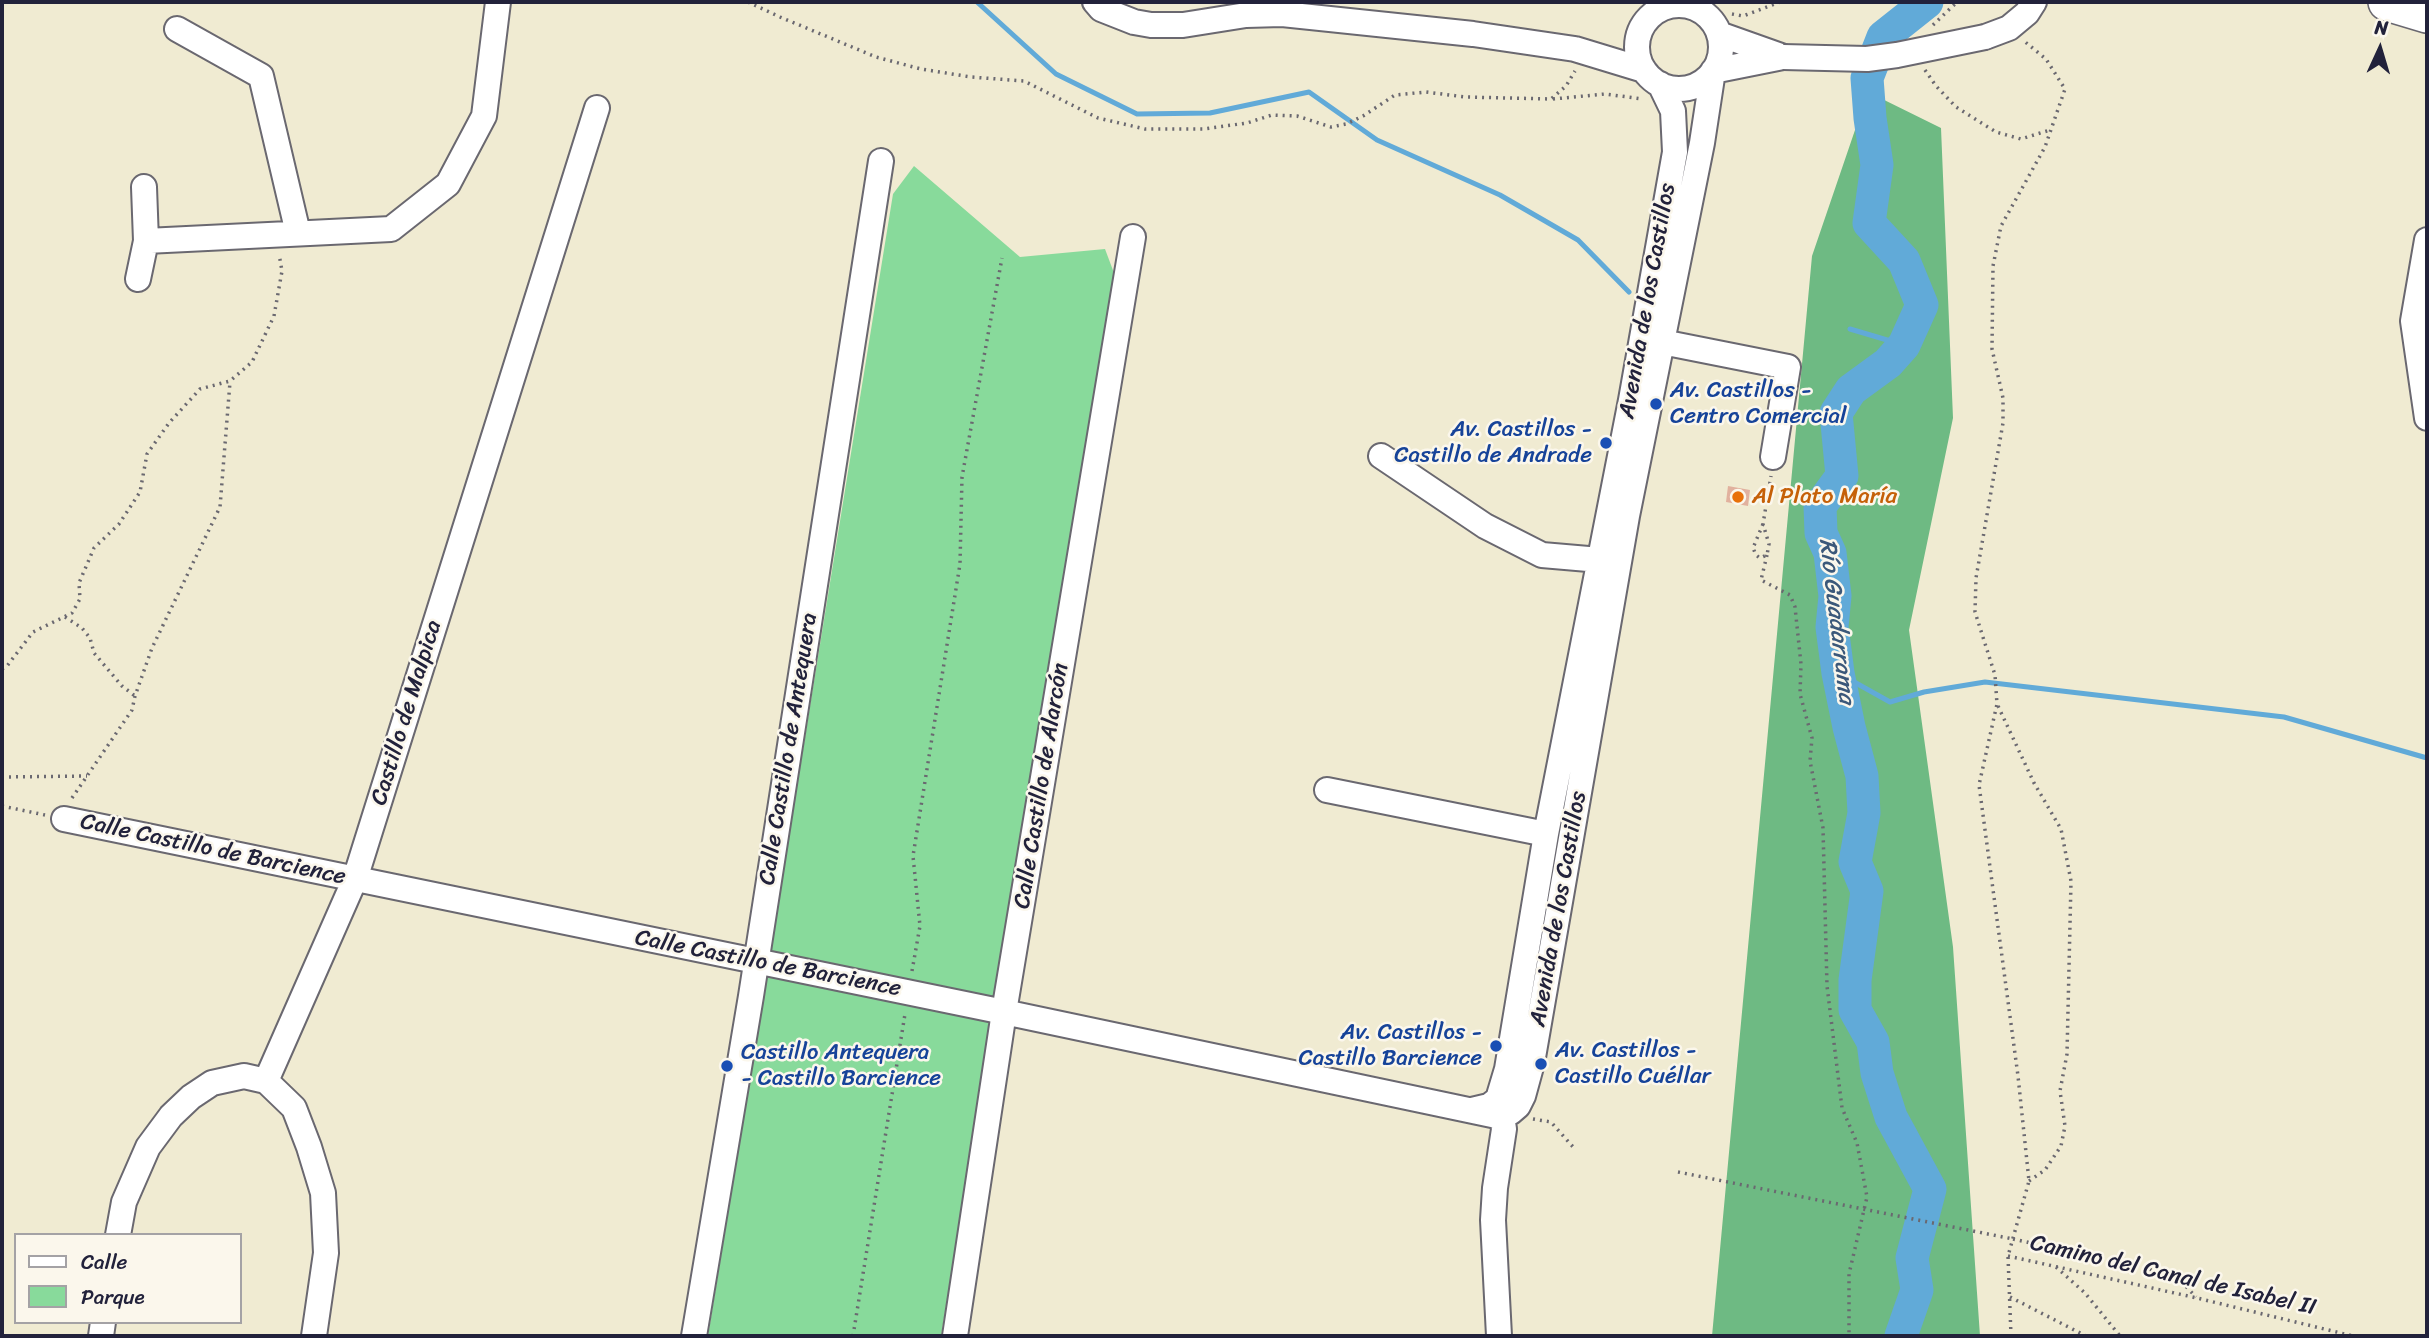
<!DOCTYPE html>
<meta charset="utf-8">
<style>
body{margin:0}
#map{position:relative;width:2429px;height:1338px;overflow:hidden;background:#f0ebd2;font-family:Sriracha,sans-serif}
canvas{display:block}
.frame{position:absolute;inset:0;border:4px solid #22223b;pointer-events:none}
.legend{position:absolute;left:14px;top:1233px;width:228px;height:91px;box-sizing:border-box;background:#fbf7ec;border:2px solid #a4a2a5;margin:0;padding:9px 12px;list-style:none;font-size:21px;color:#22223b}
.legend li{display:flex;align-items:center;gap:14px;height:35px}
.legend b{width:35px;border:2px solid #a4a2a5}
.north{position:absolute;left:2345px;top:14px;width:70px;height:70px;-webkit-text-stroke:5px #fbf7ec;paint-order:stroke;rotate:4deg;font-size:19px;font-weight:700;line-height:28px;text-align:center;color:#22223b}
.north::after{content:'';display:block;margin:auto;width:24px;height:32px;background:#22223b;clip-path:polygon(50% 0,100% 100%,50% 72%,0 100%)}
</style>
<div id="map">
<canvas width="2429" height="1338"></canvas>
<div class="frame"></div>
<ul class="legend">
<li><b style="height:9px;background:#fff"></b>Calle</li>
<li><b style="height:19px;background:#88da9b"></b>Parque</li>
</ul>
<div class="north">N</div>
</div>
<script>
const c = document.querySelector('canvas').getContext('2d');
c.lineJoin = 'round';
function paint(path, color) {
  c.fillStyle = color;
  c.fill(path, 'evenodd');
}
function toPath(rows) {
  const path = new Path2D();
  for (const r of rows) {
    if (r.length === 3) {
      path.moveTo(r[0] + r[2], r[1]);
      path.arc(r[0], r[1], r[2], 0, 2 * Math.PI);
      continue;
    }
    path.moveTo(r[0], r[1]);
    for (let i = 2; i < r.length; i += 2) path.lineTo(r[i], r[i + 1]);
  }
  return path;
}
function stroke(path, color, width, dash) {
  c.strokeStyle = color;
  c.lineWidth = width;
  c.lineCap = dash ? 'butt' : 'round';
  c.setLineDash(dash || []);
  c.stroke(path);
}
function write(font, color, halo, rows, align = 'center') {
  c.font = font + ' Sriracha,sans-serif';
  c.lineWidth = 5;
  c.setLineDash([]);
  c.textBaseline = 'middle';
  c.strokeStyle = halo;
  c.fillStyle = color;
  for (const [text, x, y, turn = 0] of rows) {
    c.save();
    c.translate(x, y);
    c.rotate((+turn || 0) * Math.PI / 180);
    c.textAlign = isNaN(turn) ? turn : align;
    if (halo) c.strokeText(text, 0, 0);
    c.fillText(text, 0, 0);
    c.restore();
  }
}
paint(toPath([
 [914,166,1020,257,1105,249,1114,273,941,1336,708,1336,893,194]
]), '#88da9b');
paint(toPath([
 [1868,92,1941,128,1953,418,1909,630,1953,947,1980,1336,1712,1336,1812,256]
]), '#6eba83');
stroke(toPath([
 [977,2,1056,74,1137,114,1210,113,1309,92,1377,140,1500,195,1578,240,1629,292],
 [1850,329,1904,345],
 [1838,673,1890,702,1924,692,1985,682,2284,717,2427,758]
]), '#61aad8', 5);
stroke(toPath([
 [1901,1336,1917,1290,1912,1258,1930,1189,1891,1117,1877,1073,1873,1042,1855,1010,1855,980,1867,891,1855,862,1864,813,1862,776,1849,727,1838,673,1832,627,1835,596,1830,553,1821,533,1820,506,1842,476,1836,413,1851,390,1888,363,1904,345,1922,305,1904,261,1869,223,1877,165,1870,118,1867,78,1883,37,1927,2]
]), '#61aad8', 33);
paint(toPath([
 [1728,486,1750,490,1748,506,1726,502]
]), '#e1b19e');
const minor = toPath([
 [1095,2,1101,9,1134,22,1151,25,1183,25,1246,15,1282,14,1473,34,1575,49,1644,70],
 [1679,47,42],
 [177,29,261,76,298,233],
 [1719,34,1781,56],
 [1985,37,2009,28,2027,13,2034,2],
 [1713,71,1783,57],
 [144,187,146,241],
 [2427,240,2413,321,2427,418],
 [138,279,146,241,391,229,448,184,484,116,498,2],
 [1662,342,1788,367,1773,457],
 [1381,456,1485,526,1542,555,1600,560],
 [1327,790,1546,834],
 [64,819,1004,1012,1492,1115,1502,1116,1511,1112,1518,1106,1523,1096,1532,1063,1627,516,1702,143,1713,71],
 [266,1081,294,1108,309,1147,323,1193,326,1253,314,1336],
 [1493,1104,1502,1116,1504,1129,1495,1188,1493,1220,1499,1336],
 [1472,1110,1489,1106,1498,1099,1507,1069,1546,834,1631,400,1675,152,1673,111,1660,84],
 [118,1235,124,1202,148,1147,171,1116,191,1097,212,1083,244,1076,266,1081,355,879,597,108],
 [101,1336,103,1322],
 [694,1336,751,996,881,161],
 [955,1336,1004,1012,1133,237]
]);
const highway = toPath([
 [2387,2,2427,14]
]);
stroke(minor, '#6a6870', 28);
stroke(highway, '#6a6870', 40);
stroke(toPath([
 [748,2,780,17,876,57,921,69,971,77,1024,81,1098,118,1145,129,1203,129,1247,123,1272,115,1297,116,1331,127,1346,124,1363,116,1395,95,1426,92,1465,97,1551,99,1566,86,1575,71],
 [1688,6,1721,12],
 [1732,14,1743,16,1780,2],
 [1933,25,1957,2],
 [1925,70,1936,86,1956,107,1996,132,2021,139,2050,130],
 [1553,99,1605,94,1643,99],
 [1763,524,1753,548,1756,555,1760,558,1767,555,1769,544,1763,524,1771,476],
 [1767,555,1761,580,1790,595,1795,607,1801,664,1800,694,1812,738,1810,761,1823,828,1827,986,1842,1108,1857,1143,1867,1197,1849,1274,1849,1336],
 [65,617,82,628,90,638,94,653,122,686,135,696],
 [2,669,7,666,33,632,72,613,80,599,79,583,94,548,119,524,140,492,147,454,169,423,200,389,230,381,252,362,274,316,282,271,279,254],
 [1998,706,2034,783,2061,829,2071,881,2067,1054,2060,1091,2065,1126,2061,1146,2045,1170,2029,1181],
 [2,777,87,776],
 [72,798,132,710,135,696,152,648,220,507,230,382],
 [2,806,45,815],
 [912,971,920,926,913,856,960,564,962,477,1002,258],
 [1533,1119,1551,1122,1574,1148],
 [2013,1239,2175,1275,2196,1297],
 [2008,1256,2197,1298,2353,1336],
 [2056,1267,2085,1293,2120,1336],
 [2010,1297,2086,1336],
 [853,1336,905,1014],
 [2011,1336,2008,1256,2029,1181,2018,1076,1979,785,1997,704,1995,675,1975,612,1976,578,2003,423,2003,398,1992,349,1993,266,2001,226,2045,147,2065,89,2046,59,2024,41]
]), '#6a6870', 3.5, [2, 5]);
stroke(minor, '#fff', 24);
stroke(highway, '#fff', 37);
const minorBridge = toPath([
 [1783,57,1867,59,1897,55,1985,37]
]);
stroke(minorBridge, '#6a6870', 28, []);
stroke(toPath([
 [1678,1172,2013,1239]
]), '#6a6870', 3.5, [2, 5]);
stroke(minorBridge, '#fff', 24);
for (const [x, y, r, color] of [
 [1656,404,7,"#1a4fb4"],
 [1606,443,7,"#1a4fb4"],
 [1738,497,7,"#e8710a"],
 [1496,1046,7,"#1a4fb4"],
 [1541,1064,7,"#1a4fb4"],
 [727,1066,7,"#1a4fb4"]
]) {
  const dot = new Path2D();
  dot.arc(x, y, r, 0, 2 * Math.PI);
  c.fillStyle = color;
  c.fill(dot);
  stroke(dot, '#fbf7ec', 2.5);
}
write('23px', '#22223b', '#fbf7ec', [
 ["Avenida de los Castillos",1648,301,-80],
 ["Castillo de Malpica",407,713,-73],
 ["Calle Castillo de Antequera",789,749,-81],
 ["Calle Castillo de Alarcón",1042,786,-81],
 ["Calle Castillo de Barcience",213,850,12],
 ["Avenida de los Castillos",1559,909,-80],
 ["Calle Castillo de Barcience",768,964,11],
 ["Camino del Canal de Isabel II",2173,1276,13]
]);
write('23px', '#164399', '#fbf7ec', [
 ["Av. Castillos -",1670,391],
 ["Centro Comercial",1670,417],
 ["Av. Castillos -",1592,430,"right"],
 ["Castillo de Andrade",1592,456,"right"],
 ["Av. Castillos -",1482,1033,"right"],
 ["Castillo Barcience",1482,1059,"right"],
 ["Av. Castillos -",1555,1051],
 ["Castillo Cuéllar",1555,1077],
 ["Castillo Antequera",741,1053],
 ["- Castillo Barcience",741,1079]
], 'left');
write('23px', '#c56008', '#fbf7ec', [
 ["Al Plato María",1752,497]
], 'left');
write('italic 24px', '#3b587a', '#fbf7ec', [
 ["Río Guadarrama",1836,621,83]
]);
</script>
